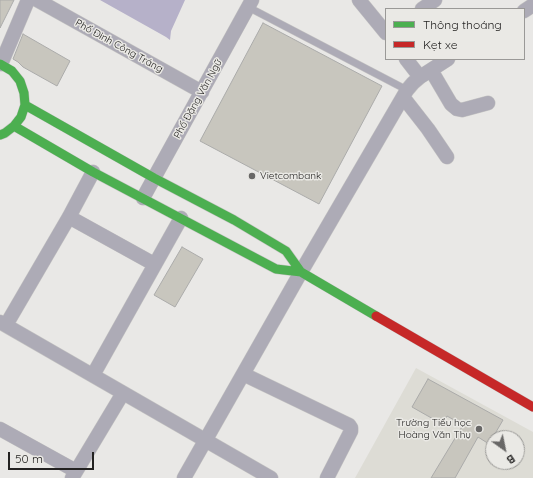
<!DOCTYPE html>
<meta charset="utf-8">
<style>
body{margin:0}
#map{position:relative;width:533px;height:478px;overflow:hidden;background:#e9e8e6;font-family:Quicksand,sans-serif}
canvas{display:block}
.legend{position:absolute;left:385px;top:8px;width:140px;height:52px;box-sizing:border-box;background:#eae9e5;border:1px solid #9a9997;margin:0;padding:5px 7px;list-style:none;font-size:12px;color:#232221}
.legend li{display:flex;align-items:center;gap:8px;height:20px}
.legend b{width:20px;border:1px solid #9a9997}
.north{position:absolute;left:485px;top:430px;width:40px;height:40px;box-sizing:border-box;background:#eae9e5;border:1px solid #9a9997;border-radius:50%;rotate:147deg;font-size:11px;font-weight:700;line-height:16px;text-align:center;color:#232221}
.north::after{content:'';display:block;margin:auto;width:14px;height:18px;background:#686766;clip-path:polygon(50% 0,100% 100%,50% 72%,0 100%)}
.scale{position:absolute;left:8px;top:452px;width:86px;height:18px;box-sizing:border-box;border:2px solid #232221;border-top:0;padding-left:5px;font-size:12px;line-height:14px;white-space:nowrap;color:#232221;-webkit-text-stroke:3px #eae9e5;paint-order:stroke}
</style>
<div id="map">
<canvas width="533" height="478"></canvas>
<ul class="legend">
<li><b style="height:5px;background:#4caf50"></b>Thông thoáng</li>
<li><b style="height:5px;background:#c62828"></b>Kẹt xe</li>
</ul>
<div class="north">B</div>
<div class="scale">50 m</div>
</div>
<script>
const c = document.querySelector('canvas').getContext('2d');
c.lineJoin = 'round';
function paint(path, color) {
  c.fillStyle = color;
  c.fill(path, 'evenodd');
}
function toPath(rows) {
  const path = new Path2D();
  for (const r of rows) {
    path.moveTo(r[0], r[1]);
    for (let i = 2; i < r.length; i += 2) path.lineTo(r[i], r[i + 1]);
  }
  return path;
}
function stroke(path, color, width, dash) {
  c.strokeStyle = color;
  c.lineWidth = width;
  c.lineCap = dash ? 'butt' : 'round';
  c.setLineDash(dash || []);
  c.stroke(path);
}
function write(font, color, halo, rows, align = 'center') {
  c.font = font + ' Quicksand,sans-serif';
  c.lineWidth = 3;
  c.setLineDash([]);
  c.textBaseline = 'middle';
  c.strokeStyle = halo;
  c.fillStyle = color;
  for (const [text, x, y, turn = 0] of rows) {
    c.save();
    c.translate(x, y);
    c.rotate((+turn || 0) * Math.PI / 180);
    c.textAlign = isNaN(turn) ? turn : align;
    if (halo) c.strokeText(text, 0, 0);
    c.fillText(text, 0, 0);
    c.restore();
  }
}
paint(toPath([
 [416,368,533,432,533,478,355,478],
 [493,438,517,438,517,462,493,462]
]), '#dddcd5');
paint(toPath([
 [100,0,185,0,171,31,170,40,166,37]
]), '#b6b1c9');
const building = toPath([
 [0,0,14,0,0,28,0,0],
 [263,23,382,86,319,204,200,141,263,23],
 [23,34,70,61,57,86,23,67,18,62,13,59,23,34],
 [182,247,203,259,175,307,154,295,182,247],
 [428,379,503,420,489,444,478,437,455,478,431,478,463,425,447,416,442,424,412,407,428,379]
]);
paint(building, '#c8c6be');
stroke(building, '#ababaa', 1);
const lane = toPath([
 [248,7,407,90]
]);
const street = toPath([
 [37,0,202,92],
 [359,0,386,33],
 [422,9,435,0],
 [524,11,533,5],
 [406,59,420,77],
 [1,64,28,0],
 [431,70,451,104,457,109,462,110,488,103],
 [403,97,428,129,447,157],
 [143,198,252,0],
 [69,217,154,264],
 [0,322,271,478],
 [6,325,69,217,93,172],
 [243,374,349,425,351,428,351,431,327,478],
 [93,375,181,218],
 [0,429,76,471],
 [72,478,123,393],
 [184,478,301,272,407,90,413,83,420,77,448,59]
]);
const fast = toPath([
 [0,64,12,71,20,81,24,93,25,105,21,117,14,126,5,133,0,135],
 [25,105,154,178,234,220,286,251,301,272],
 [14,126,93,172,276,269,301,272,376,316]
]);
const jam = toPath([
 [376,316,533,407]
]);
stroke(lane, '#c5c4c3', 8);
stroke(street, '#c5c4c3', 15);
stroke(fast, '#c5c4c3', 10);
stroke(jam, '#c5c4c3', 10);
stroke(lane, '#adabb6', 7);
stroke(street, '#adabb6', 14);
stroke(fast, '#4caf50', 9);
stroke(jam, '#c62828', 9);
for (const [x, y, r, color] of [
 [252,176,4,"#686766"],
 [479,429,4,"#686766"]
]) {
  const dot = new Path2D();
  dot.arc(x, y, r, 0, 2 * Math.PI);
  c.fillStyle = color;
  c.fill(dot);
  stroke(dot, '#eae9e5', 1.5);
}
write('10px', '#232221', '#eae9e5', [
 ["Phố Đinh Công Tráng",119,46,29],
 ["Phố Đặng Văn Ngữ",198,99,-61]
]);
write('10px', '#232221', '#eae9e5', [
 ["Vietcombank",260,176],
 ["Trường Tiểu học",471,423,"right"],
 ["Hoàng Văn Thụ",471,435,"right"]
], 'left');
</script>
